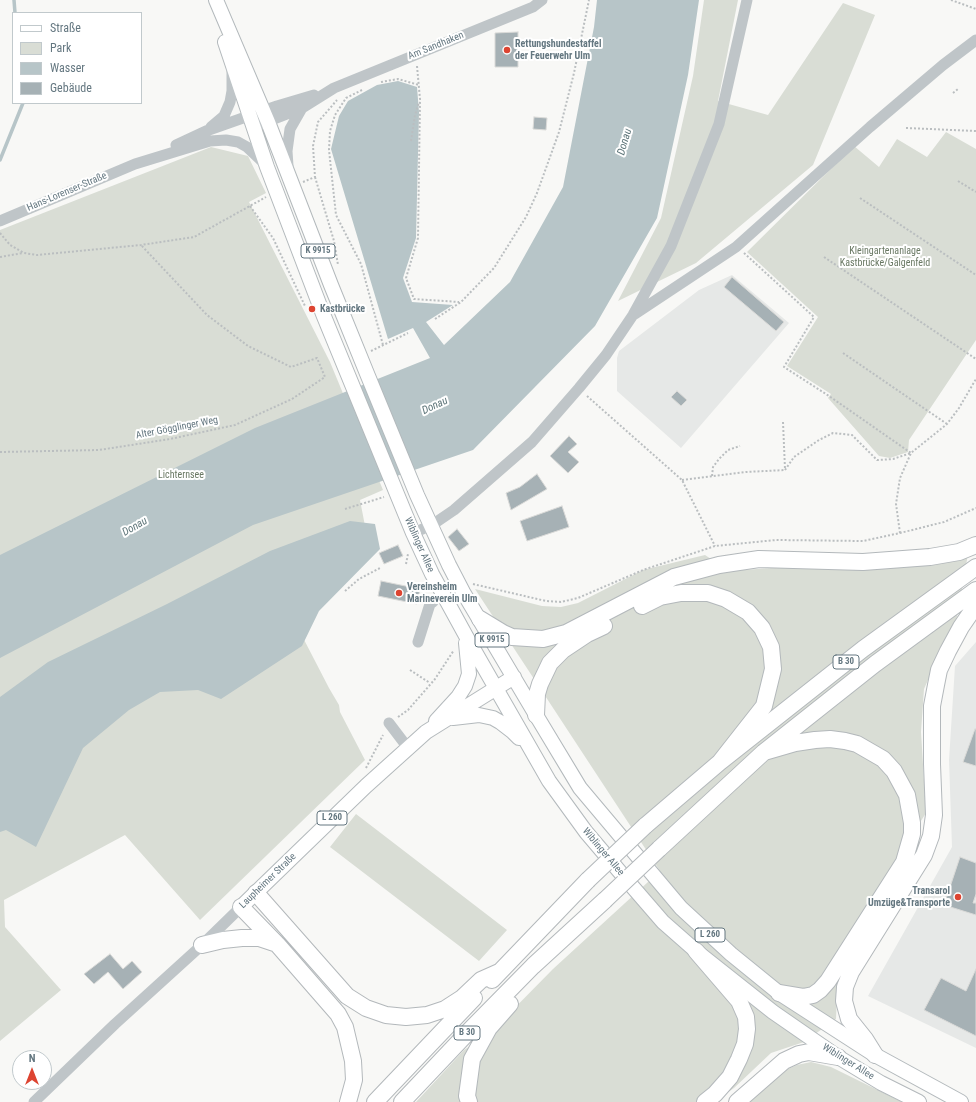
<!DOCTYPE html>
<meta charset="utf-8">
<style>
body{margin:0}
#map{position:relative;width:976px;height:1102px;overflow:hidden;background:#f8f8f6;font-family:"Roboto Condensed",sans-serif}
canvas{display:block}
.legend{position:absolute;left:12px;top:12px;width:130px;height:92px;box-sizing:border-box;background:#fff;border:1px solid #c1c9cc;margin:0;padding:5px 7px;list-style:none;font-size:12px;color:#647780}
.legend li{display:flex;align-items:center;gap:8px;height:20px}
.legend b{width:20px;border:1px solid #c1c9cc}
.north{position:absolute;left:12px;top:1050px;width:40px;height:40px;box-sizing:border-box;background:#fff;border:1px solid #c1c9cc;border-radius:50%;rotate:0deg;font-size:11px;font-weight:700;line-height:16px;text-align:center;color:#647780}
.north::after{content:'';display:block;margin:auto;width:14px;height:18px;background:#dd4431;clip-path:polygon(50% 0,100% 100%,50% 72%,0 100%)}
</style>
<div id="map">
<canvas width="976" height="1102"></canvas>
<ul class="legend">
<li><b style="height:5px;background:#fff"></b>Straße</li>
<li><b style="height:11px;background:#d9ddd5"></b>Park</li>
<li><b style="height:11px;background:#b7c5c8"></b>Wasser</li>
<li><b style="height:11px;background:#a6b1b5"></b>Gebäude</li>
</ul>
<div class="north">N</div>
</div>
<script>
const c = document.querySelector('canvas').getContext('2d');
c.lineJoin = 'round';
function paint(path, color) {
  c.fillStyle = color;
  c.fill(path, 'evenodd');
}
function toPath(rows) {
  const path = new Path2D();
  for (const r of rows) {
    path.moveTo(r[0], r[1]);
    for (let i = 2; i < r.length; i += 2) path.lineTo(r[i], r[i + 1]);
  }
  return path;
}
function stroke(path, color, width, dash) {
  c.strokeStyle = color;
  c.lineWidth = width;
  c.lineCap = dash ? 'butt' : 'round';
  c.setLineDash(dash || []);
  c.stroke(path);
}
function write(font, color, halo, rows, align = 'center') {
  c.font = font + ' "Roboto Condensed",sans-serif';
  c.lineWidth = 4;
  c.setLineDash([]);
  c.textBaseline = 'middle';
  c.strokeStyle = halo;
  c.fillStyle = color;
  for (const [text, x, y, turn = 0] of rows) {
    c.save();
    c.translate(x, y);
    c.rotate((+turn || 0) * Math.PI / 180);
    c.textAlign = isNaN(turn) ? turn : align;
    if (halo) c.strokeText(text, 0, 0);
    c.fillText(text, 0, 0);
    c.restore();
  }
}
paint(toPath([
 [732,275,789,323,681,448,617,391,617,358,619,351,699,290],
 [976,642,976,1048,868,996,952,847,949,760,955,666]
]), '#e6e8e7');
paint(toPath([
 [704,0,738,0,718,101,768,115,843,3,875,15,813,165,696,263,618,301,661,218,693,76],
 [946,132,976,149,976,340,909,440,908,452,890,458,879,456,828,398,831,394,787,366,818,317,747,252,854,146,879,167,897,139,927,157],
 [211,147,248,156,266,193,249,202,330,362,383,490,360,500,371,557,299,630,329,688,339,705,340,712,365,760,200,920,125,835,4,900,5,927,61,990,0,1041,0,230],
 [968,554,957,617,949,632,924,689,921,732,926,813,839,950,836,1019,804,1042,771,1053,734,1088,714,1102,416,1102,464,1050,489,1034,553,969,660,871,475,589,542,606,561,607,578,603,643,570,705,555,729,571],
 [356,814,507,930,479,961,330,847],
 [811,1062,831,1067,902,1102,742,1102,775,1075,797,1065]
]), '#d9ddd5');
paint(toPath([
 [597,0,699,0,688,75,657,218,595,326,473,450,253,525,0,658,0,555,255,428,430,358,413,328,388,339,331,149,339,116,348,101,377,85,398,81,417,87,419,112,416,238,403,278,412,302,453,305,426,322,444,345,510,282,563,187,594,27],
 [350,521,375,524,380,549,319,611,302,646,221,699,198,690,160,692,129,710,83,748,36,847,6,830,0,832,0,697,48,662,167,604,270,551]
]), '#b7c5c8');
stroke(toPath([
 [14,0,15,13],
 [0,160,23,103]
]), '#b7c5c8', 3.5);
const building = toPath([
 [518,32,518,67,495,67,495,33,518,32],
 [534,117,547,118,546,130,533,129,534,117],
 [732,277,784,322,776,331,724,287,732,277],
 [677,391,687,400,681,406,671,397,677,391],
 [569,436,577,444,568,452,579,462,568,473,550,456,569,436],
 [537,474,547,489,511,510,506,493,520,487,537,474],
 [562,506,569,527,527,541,520,521,562,506],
 [457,529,469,544,459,551,448,537,457,529],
 [398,545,403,556,384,564,379,553,398,545],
 [381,581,420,589,417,604,378,596,381,581],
 [975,729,976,729,976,766,963,762,975,729],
 [960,857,976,863,976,894,973,903,976,903,976,915,944,905,960,857],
 [110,954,123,969,132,961,142,972,123,989,108,972,94,984,84,974,110,954],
 [976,969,976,1036,924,1010,941,978,966,991,976,969]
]);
paint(building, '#a6b1b5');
stroke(building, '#dadad8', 1);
const major = toPath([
 [216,0,268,122,331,285,368,376,417,495,449,565,463,592,536,715,580,788,681,908,731,954,779,993,875,1055,961,1102],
 [225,42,267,167,323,314,413,533,432,574,466,636,549,781,586,832,631,885,663,922,696,951,773,1012,838,1057,881,1083,919,1102],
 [453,718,479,715,493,718,500,722,513,732,519,738],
 [436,721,458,697,465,686,469,674,466,643],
 [241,907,366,786,426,732,514,677]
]);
const highway = toPath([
 [642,606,660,597,681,593,708,593,726,599,748,612,762,628,771,647,773,669,764,706,720,762],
 [480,619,503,633,512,637,543,639,566,633,674,577,719,565,759,559,863,562,930,557,959,552,976,545],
 [536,715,537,694,540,684,550,663,563,650,587,634,604,626],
 [764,752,795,743,815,740,830,739,845,741,857,744,883,759,894,771,907,795,912,823,912,834,904,862,828,981,820,990,813,995,803,997,779,993],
 [645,826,720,762,863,649,976,567],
 [659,849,764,752,875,664,976,590],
 [256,893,347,996,366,1008,386,1015,406,1017,427,1015,445,1009,462,998,481,980,499,972],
 [241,907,277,944,338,1014,345,1027,353,1061,354,1080,348,1102],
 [202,945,223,940,242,938,259,938,277,944],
 [696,951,739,1001,746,1017,747,1029,745,1044,739,1059,730,1077,715,1094,705,1102],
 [492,980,588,880],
 [875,1055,865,1039,849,1019,844,1001,845,987,851,972,924,855,931,836,934,815,932,764,932,706,936,685,939,670,948,651,961,627,976,605],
 [375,1102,474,998],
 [402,1102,472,1028,533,966,605,900],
 [469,1102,467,1096,472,1059,489,1028,510,1004],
 [737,1102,784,1061,799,1054,809,1052,838,1057]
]);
stroke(major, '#b3b9bc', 16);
stroke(highway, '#b3b8bb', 18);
stroke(toPath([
 [951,0,976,9],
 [417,66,420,99,418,238,406,278,414,299,459,302],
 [381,82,398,79,419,85],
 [362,90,346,98,335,115,330,131,329,150,336,215,361,264,383,345],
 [953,93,958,89],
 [906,128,976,131],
 [411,141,415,115,419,102],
 [315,177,334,241,338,265],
 [958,181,976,192],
 [303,182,315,177,313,146,318,122,337,100],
 [860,198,976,275],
 [250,206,273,238,305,306],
 [0,233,10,245,24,253,37,255,141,245,194,237,266,197],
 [744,253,814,317,784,367,829,396,911,453],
 [0,257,23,253],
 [824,257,976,359],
 [435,319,461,302,494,268,526,217,537,193,559,132,574,73,589,0],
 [371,351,408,333],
 [843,353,947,424],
 [587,396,682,480,715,546],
 [783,422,785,469],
 [0,452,99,450,170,439,235,425,292,399,325,377,317,358,291,367,248,346,207,315,141,245],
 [785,470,794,457,819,440,833,433,852,435,877,460,893,459,911,453],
 [712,476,713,467,719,459,728,450,740,446],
 [682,480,746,472,785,470],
 [345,509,384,497],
 [900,533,896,504,900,478,911,453,947,424,959,408,976,379],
 [406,564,408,554],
 [473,584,546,601,561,602,578,598,643,570,715,546,776,540,863,541,900,533,944,522,976,508],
 [345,591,359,579,380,568],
 [410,670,430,683],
 [398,717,408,710,435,679,454,650],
 [366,768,383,735]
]), '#babec0', 2, [2, 2]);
stroke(toPath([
 [211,127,224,116,230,102,232,91,232,70],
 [253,127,302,108,334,88,533,7,542,0],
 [176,145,206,131,277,106,314,95],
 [288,166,287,151,290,129,302,108],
 [0,221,135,164,210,141,226,140,238,142,247,147,266,165],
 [635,314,736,247,870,127,943,65,976,40],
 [413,533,432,525,454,510,532,442,579,388,606,355,633,315,671,246,719,124,747,0],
 [418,642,430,604,433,602],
 [389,723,408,748],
 [34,1102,115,1024,202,945,241,907]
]), '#bfc5c8', 11);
stroke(major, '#fff', 14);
stroke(highway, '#fff', 16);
const highwayBridge = toPath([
 [588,880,645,826],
 [605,900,659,849]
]);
stroke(highwayBridge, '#b3b8bb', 18, []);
stroke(highwayBridge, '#fff', 16);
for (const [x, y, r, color] of [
 [507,50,4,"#dd4431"],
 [312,309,4,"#dd4431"],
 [399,593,4,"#dd4431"],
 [958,897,4,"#dd4431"]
]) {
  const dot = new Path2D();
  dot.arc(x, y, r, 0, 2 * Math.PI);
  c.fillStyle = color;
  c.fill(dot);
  stroke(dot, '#fff', 1.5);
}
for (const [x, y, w] of [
 [318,251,34],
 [492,640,34],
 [846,662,26],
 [332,818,30],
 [710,935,30],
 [467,1033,26]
]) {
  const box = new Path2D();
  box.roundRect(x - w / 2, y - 7, w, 14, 3);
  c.fillStyle = '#fff';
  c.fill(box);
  stroke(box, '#647780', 1);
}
write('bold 9px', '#647780', null, [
 ["K 9915",318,251],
 ["K 9915",492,640],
 ["B 30",846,662],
 ["L 260",332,818],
 ["L 260",710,935],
 ["B 30",467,1033]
]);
write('bold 10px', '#647780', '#fff', [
 ["Rettungshundestaffel",515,44],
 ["der Feuerwehr Ulm",515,56],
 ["Kastbrücke",320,309],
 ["Vereinsheim",407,587],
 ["Marineverein Ulm",407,599],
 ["Transarol",950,891,"right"],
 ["Umzüge&Transporte",950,903,"right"]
], 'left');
write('10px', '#647780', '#fff', [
 ["Am Sandhaken",436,46,-22],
 ["Hans-Lorenser-Straße",67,192,-23],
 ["Alter Gögglinger Weg",177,428,-11],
 ["Wiblinger Allee",419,545,66],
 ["Wiblinger Allee",603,852,50],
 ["Laupheimer Straße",268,881,-44],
 ["Wiblinger Allee",848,1062,32]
]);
write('10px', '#697863', '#fff', [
 ["Kleingartenanlage",885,251],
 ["Kastbrücke/Galgenfeld",885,263],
 ["Lichternsee",181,475]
]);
write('italic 11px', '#5f767a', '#fff', [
 ["Donau",625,142,-74],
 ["Donau",435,406,-25],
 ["Donau",135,527,-30]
]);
</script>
